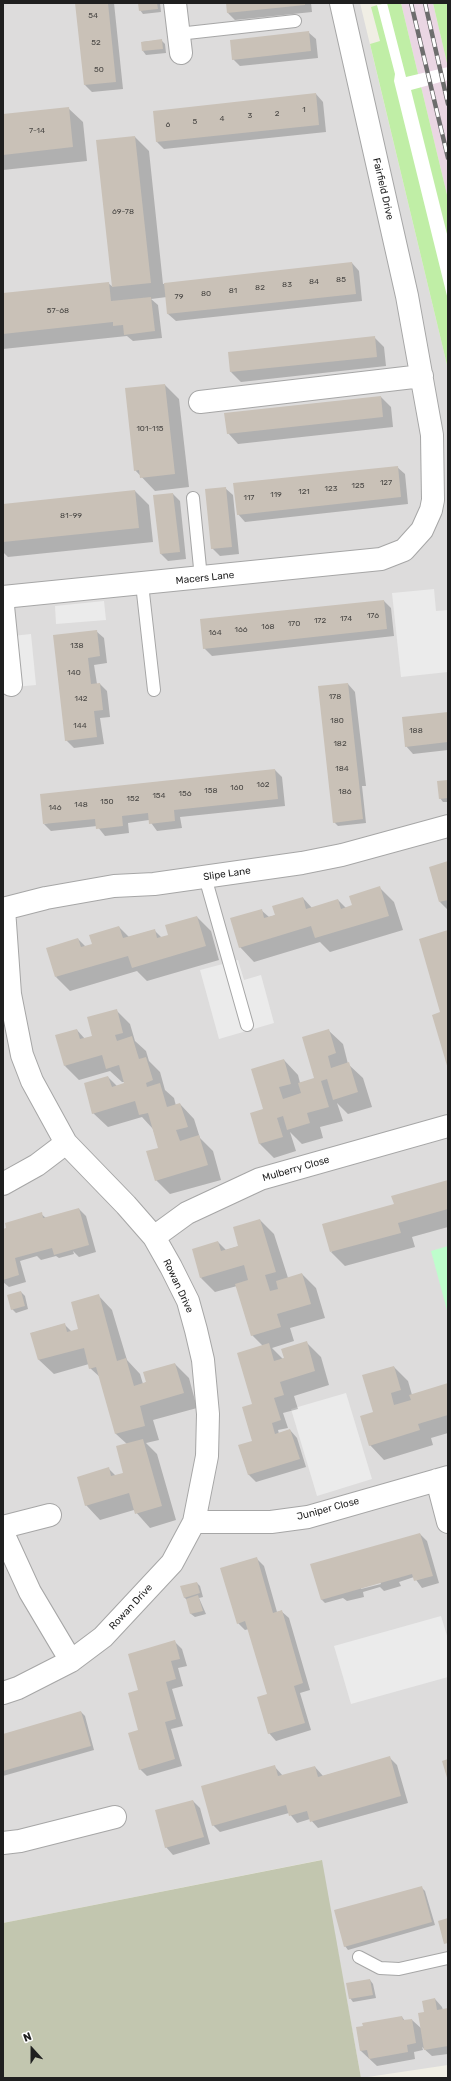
<!DOCTYPE html>
<style>
body{margin:0}
#map{position:relative;width:451px;height:2081px;overflow:hidden;background:#f0eee4;font-family:Rubik,sans-serif}
canvas{display:block}
.frame{position:absolute;inset:0;border:4px solid #1f1f1f;pointer-events:none}
.north{position:absolute;left:12px;top:2029px;width:40px;height:40px;-webkit-text-stroke:3px #fff;paint-order:stroke;rotate:339deg;font-size:11px;font-weight:700;line-height:16px;text-align:center;color:#1f1f1f}
.north::after{content:'';display:block;margin:auto;width:14px;height:18px;background:#1f1f1f;clip-path:polygon(50% 0,100% 100%,50% 72%,0 100%)}
</style>
<div id="map">
<canvas width="451" height="2081"></canvas>
<div class="frame"></div>
<div class="north">N</div>
</div>
<script>
const c = document.querySelector('canvas').getContext('2d');
c.lineJoin = 'round';
function paint(path, color) {
  c.fillStyle = color;
  c.fill(path, 'evenodd');
}
function toPath(rows) {
  const path = new Path2D();
  for (const r of rows) {
    path.moveTo(r[0], r[1]);
    for (let i = 2; i < r.length; i += 2) path.lineTo(r[i], r[i + 1]);
  }
  return path;
}
function stroke(path, color, width, dash) {
  c.strokeStyle = color;
  c.lineWidth = width;
  c.lineCap = dash ? 'butt' : 'round';
  c.setLineDash(dash || []);
  c.stroke(path);
}
function write(font, color, halo, rows, align = 'center') {
  c.font = font + ' Rubik,sans-serif';
  c.lineWidth = 3;
  c.setLineDash([]);
  c.textBaseline = 'middle';
  c.strokeStyle = halo;
  c.fillStyle = color;
  for (const [text, x, y, turn = 0] of rows) {
    c.save();
    c.translate(x, y);
    c.rotate((+turn || 0) * Math.PI / 180);
    c.textAlign = isNaN(turn) ? turn : align;
    if (halo) c.strokeText(text, 0, 0);
    c.fillText(text, 0, 0);
    c.restore();
  }
}
paint(toPath([
 [3,3,360,3,448,369,448,2065,361,2078,321,1860,3,1923]
]), '#dddcdc');
paint(toPath([
 [401,3,433,3,448,67,448,199]
]), '#ead6e3');
paint(toPath([
 [322,1860,361,2078,3,2078,3,1923]
]), '#c2c6af');
paint(toPath([
 [384,3,401,3,448,199,448,369,370,44,380,41,371,7],
 [433,3,448,3,448,67,447,63]
]), '#c0eea6');
paint(toPath([
 [448,1246,448,1314,431,1251]
]), '#befdcc');
paint(toPath([
 [434,589,436,611,448,610,448,672,401,677,392,593],
 [104,601,106,620,56,624,55,606],
 [31,634,36,685,3,688,3,637],
 [238,960,244,980,261,975,274,1023,219,1039,200,970],
 [346,1393,372,1479,317,1496,291,1409],
 [441,1616,448,1639,448,1677,351,1704,334,1646]
]), '#ebebeb');
paint(toPath([
 [387,3,406,77,448,67,448,80,411,90,448,238,448,300,394,81,395,74,377,5]
]), '#fff');
paint(toPath([
 [76,3,114,3,123,89,92,92,85,85],
 [139,3,160,3,161,12,143,14,140,10],
 [227,3,311,3,312,12,235,20,228,13],
 [308,32,316,39,318,58,240,66,233,59],
 [161,40,165,44,166,53,146,55,143,51,142,42],
 [316,94,323,102,326,132,164,149,157,142,154,112],
 [68,108,83,122,87,161,3,170,3,115],
 [135,137,149,151,163,284,352,263,359,271,362,301,176,321,168,314,167,297,151,299,158,305,162,338,133,341,127,336,3,349,3,294,108,283,113,287],
 [374,337,384,347,386,366,241,382,231,372,229,353],
 [165,385,179,399,189,487,155,491,135,470],
 [381,397,391,407,393,427,238,444,228,433],
 [397,467,405,474,408,504,245,522,238,514],
 [225,488,233,495,239,554,220,556,212,548],
 [135,491,149,505,153,542,8,557,3,552,3,505],
 [173,494,180,501,186,559,168,561,160,553],
 [384,601,391,608,394,636,212,656,204,648],
 [96,631,104,638,107,663,94,665,97,684,100,684,107,691,110,717,100,718,104,744,74,748,66,740,54,636],
 [348,684,355,692,366,786,362,786,366,823,338,826,334,822],
 [448,713,448,750,413,754,406,746],
 [275,770,282,777,285,806,180,817,182,828,157,831,149,820,128,823,129,833,105,836,97,826,51,831,44,824],
 [448,780,448,802,443,802,440,798],
 [448,862,448,909,447,909,440,902],
 [380,888,394,902,403,930,330,952,320,942,254,962,240,947,261,910,269,917,276,915,303,898,312,908,338,900,346,908,353,906],
 [197,917,211,931,219,960,147,981,137,971,70,991,56,977,78,939,86,947,93,945,119,927,129,937,154,930,162,938,169,936],
 [116,1010,130,1024,135,1041,146,1051,149,1061,160,1072,165,1090,174,1098,176,1106,180,1104,194,1119,200,1138,213,1151,221,1180,170,1194,156,1180,159,1148,153,1129,142,1117,108,1127,93,1113,108,1077,117,1086,125,1084,125,1082,122,1082,110,1071,79,1080,65,1066,77,1030,85,1039,94,1036],
 [328,1030,343,1044,348,1064,363,1078,372,1107,348,1114,337,1103,343,1121,320,1127,323,1138,302,1144,290,1132,296,1151,274,1158,260,1144,251,1114,264,1110,284,1060,298,1075,300,1083,315,1079],
 [448,1181,448,1227,412,1237,415,1247,345,1266,331,1252,395,1205],
 [79,1209,86,1216,96,1252,79,1257,73,1251,74,1254,59,1258,56,1256,41,1260,37,1256,20,1261,26,1282,9,1287,3,1282,3,1230,41,1214,46,1218],
 [260,1220,274,1234,288,1278,302,1274,316,1288,325,1318,290,1328,294,1341,272,1348,283,1359,306,1342,321,1357,329,1385,294,1396,298,1409,283,1413,288,1428,278,1430,279,1434,290,1430,297,1438,306,1467,256,1482,248,1474,253,1442,254,1405,263,1346,252,1335,237,1286,215,1292,201,1278,218,1242,226,1250,239,1246],
 [21,1292,25,1296,28,1309,16,1313,12,1309],
 [98,1295,112,1310,127,1360,140,1374,143,1384,175,1364,189,1378,197,1408,153,1420,159,1440,146,1443,157,1454,176,1520,150,1528,134,1510,100,1520,86,1505,109,1469,116,1476,125,1473,127,1444,116,1434,101,1378,90,1368,89,1364,54,1374,39,1360,32,1333,64,1324,72,1332,80,1330],
 [394,1367,408,1381,412,1395,448,1384,448,1433,431,1438,433,1445,384,1460,370,1445,374,1412],
 [420,1534,427,1541,439,1583,422,1588,414,1577,399,1582,401,1586,384,1591,380,1587,363,1592,364,1597,347,1601,343,1598,325,1603,321,1599],
 [380,1582,381,1584,361,1589,361,1587],
 [256,1558,264,1566,277,1612,281,1611,289,1618,310,1690,300,1693,311,1730,276,1741,269,1733,268,1695,249,1629,245,1630,238,1623],
 [197,1583,200,1586,203,1597,199,1598,206,1614,195,1617,191,1614,187,1600,184,1597],
 [175,1642,182,1649,187,1666,178,1668,183,1686,172,1689,183,1726,171,1729,182,1766,147,1776,140,1769,140,1691],
 [81,1712,85,1716,94,1750,3,1776,3,1735],
 [390,1758,397,1765,408,1803,318,1828,310,1819,297,1823,289,1813,220,1832,213,1825,274,1766,283,1776,315,1767,323,1776],
 [193,1801,200,1808,210,1844,173,1855,166,1847],
 [421,1887,425,1891,435,1925,348,1950,345,1946],
 [370,1980,373,1984,376,1998,353,2002,350,1998],
 [435,1999,442,2007,443,2010,448,2009,448,2054,432,2056,422,2047,423,2050,414,2052,415,2059,377,2066,361,2051,357,2028,402,2017,405,2021,412,2020,422,2029,425,2012]
]), '#0003');
paint(toPath([
 [75,3,108,3,116,82,84,85],
 [138,3,157,3,158,9,139,11],
 [226,3,305,3,305,5,227,13],
 [309,31,311,51,232,60,230,40],
 [162,39,163,49,142,51,141,42],
 [316,93,319,125,156,142,153,111],
 [69,107,73,147,3,155,3,114],
 [135,136,151,283,112,287,96,140],
 [352,262,356,294,167,314,164,283],
 [109,282,111,301,151,297,155,331,124,335,123,325,113,326,113,322,3,334,3,293],
 [375,336,377,357,230,372,228,352],
 [165,384,175,474,140,478,139,470,134,471,125,388],
 [381,396,383,417,227,434,224,413],
 [398,466,401,497,237,515,233,483],
 [226,487,232,547,211,549,205,489],
 [135,490,139,528,3,542,3,504],
 [173,493,180,552,160,554,153,495],
 [384,600,387,629,203,649,200,619],
 [97,630,100,656,88,658,91,684,100,683,103,710,94,711,97,737,65,741,53,635],
 [348,683,363,819,333,823,318,686],
 [448,712,448,742,405,747,402,717],
 [275,769,278,799,174,810,175,821,149,824,148,813,122,816,123,826,96,829,95,819,43,824,40,794],
 [448,780,448,798,439,799,437,781],
 [448,861,448,900,439,902,429,867],
 [380,886,389,916,315,938,311,926,239,948,230,918,262,909,264,918,275,915,272,906,303,897,306,909,338,899,341,909,352,905,349,896],
 [197,916,206,946,132,968,128,956,55,977,46,948,78,938,81,947,92,944,89,935,119,926,123,938,155,929,157,938,168,935,165,925],
 [448,930,448,1069,432,1015,440,1012,419,939],
 [117,1009,123,1033,115,1035,117,1041,132,1036,139,1059,146,1057,153,1080,146,1083,147,1087,160,1083,167,1107,180,1103,188,1127,176,1130,180,1141,199,1135,208,1165,155,1181,146,1151,158,1148,148,1113,139,1115,135,1101,92,1114,84,1083,108,1076,112,1087,124,1083,119,1065,106,1069,102,1055,64,1066,55,1035,77,1029,80,1039,92,1036,87,1017],
 [329,1029,336,1053,328,1056,331,1068,349,1062,358,1092,333,1100,327,1079,321,1081,329,1107,307,1113,310,1123,287,1130,283,1116,277,1118,283,1137,259,1144,250,1113,263,1109,251,1069,284,1059,291,1084,279,1087,283,1099,301,1093,298,1083,314,1078,302,1037],
 [448,1180,448,1209,398,1223,401,1233,330,1252,322,1224,394,1204,391,1196],
 [79,1208,89,1245,54,1255,52,1248,15,1258,19,1275,3,1280,3,1229,6,1228,5,1223,42,1212,43,1218],
 [260,1219,276,1272,265,1275,270,1291,278,1289,276,1281,302,1273,311,1304,277,1314,281,1327,251,1336,235,1284,248,1280,244,1265,200,1278,192,1249,218,1241,221,1251,238,1246,233,1227],
 [21,1291,25,1306,11,1310,7,1295],
 [99,1294,117,1361,126,1358,134,1386,146,1382,143,1372,175,1363,184,1393,140,1406,145,1426,115,1434,96,1367,89,1369,84,1348,38,1360,30,1333,65,1323,67,1332,78,1329,71,1302],
 [307,1341,315,1371,280,1382,284,1395,274,1398,281,1420,272,1423,275,1434,290,1429,300,1459,248,1475,238,1445,252,1441,242,1407,252,1404,237,1353,269,1343,274,1361,284,1358,281,1349],
 [394,1366,401,1390,391,1393,394,1405,411,1400,409,1395,448,1383,448,1415,418,1424,420,1430,369,1446,360,1416,373,1412,362,1375],
 [143,1439,162,1506,135,1514,129,1493,85,1506,77,1477,109,1467,111,1476,123,1473,116,1446],
 [420,1533,433,1576,414,1581,412,1574,321,1600,310,1564],
 [257,1557,273,1613,282,1610,303,1683,294,1686,305,1723,268,1734,257,1697,267,1694,245,1621,237,1624,220,1568],
 [197,1582,200,1593,184,1598,180,1586],
 [198,1595,203,1611,190,1614,186,1599],
 [175,1640,180,1659,171,1661,176,1679,166,1682,176,1719,165,1722,175,1759,139,1770,128,1733,138,1730,128,1693,138,1690,128,1654],
 [81,1711,91,1746,3,1771,3,1734],
 [390,1756,401,1796,310,1822,307,1811,289,1816,286,1805,212,1826,201,1786,275,1765,278,1776,315,1766,318,1777],
 [448,1759,448,1781,442,1761],
 [193,1800,204,1837,165,1848,155,1810],
 [422,1886,432,1922,344,1947,334,1910],
 [448,1918,448,1943,444,1944,438,1921],
 [370,1979,373,1995,349,1999,346,1983],
 [435,1998,437,2010,448,2008,448,2046,424,2050,418,2013,424,2012,422,2001],
 [402,2016,403,2020,412,2019,416,2043,407,2045,408,2052,369,2059,367,2050,360,2051,356,2027,363,2026,362,2023]
]), '#c9c1b7');
const lane = toPath([
 [178,34,295,21],
 [193,498,201,578],
 [142,584,154,690],
 [205,877,247,1025],
 [359,1957,380,1968,399,1969,448,1958]
]);
const street = toPath([
 [175,3,181,53],
 [200,402,422,376],
 [3,597,381,559,404,550,422,530,431,510,433,500,432,435,407,296,341,3],
 [3,606,11,685],
 [3,909,46,898,114,886,154,884,302,863,342,855,448,826],
 [3,1184,37,1165,66,1143],
 [154,1237,187,1213,260,1179,448,1126],
 [437,1480,448,1522],
 [194,1522,271,1522,308,1517,448,1477],
 [3,1527,50,1515],
 [3,1533,30,1592,71,1661],
 [3,1693,18,1688,71,1661,103,1637,172,1563,194,1522,207,1456,208,1414,203,1360,196,1330,188,1301,171,1267,154,1237,126,1205,66,1143,32,1081,22,1055,10,994,4,909],
 [3,1843,20,1841,115,1817]
]);
stroke(lane, '#a6a6a6', 14);
stroke(street, '#a6a6a6', 24);
stroke(lane, '#fff', 12);
stroke(street, '#fff', 22);
const rail = toPath([
 [411,3,448,158],
 [425,3,448,104]
]);
stroke(rail, '#6d6d6d', 4.5);
stroke(rail, '#fff', 3, [9]);
write('8px', '#4a4845', null, [
 ["54",93,16],
 ["52",96,43],
 ["50",99,70],
 ["1",304,110],
 ["2",277,114],
 ["3",250,116],
 ["4",222,119],
 ["5",195,122],
 ["6",168,125],
 ["7-14",37,131],
 ["69-78",123,212],
 ["85",341,280],
 ["84",314,282],
 ["83",287,285],
 ["82",260,288],
 ["81",233,291],
 ["80",206,294],
 ["79",179,297],
 ["57-68",58,311],
 ["101-115",150,429],
 ["127",386,483],
 ["125",358,486],
 ["123",331,489],
 ["121",304,492],
 ["119",276,495],
 ["117",249,498],
 ["81-99",71,516],
 ["176",373,616],
 ["174",346,619],
 ["172",320,621],
 ["170",294,624],
 ["168",268,627],
 ["166",241,630],
 ["164",215,633],
 ["138",77,646],
 ["140",74,673],
 ["178",335,697],
 ["142",81,699],
 ["180",337,721],
 ["144",80,726],
 ["188",416,731],
 ["182",340,744],
 ["184",342,769],
 ["162",263,785],
 ["160",237,788],
 ["158",211,791],
 ["186",345,792],
 ["156",185,794],
 ["154",159,796],
 ["152",133,799],
 ["150",107,802],
 ["148",81,805],
 ["146",55,808]
]);
write('10px', '#1f1f1f', '#fff', [
 ["Fairfield Drive",383,189,77],
 ["Macers Lane",205,578,-6],
 ["Slipe Lane",227,874,-8],
 ["Mulberry Close",296,1169,-16],
 ["Rowan Drive",178,1286,65],
 ["Juniper Close",328,1509,-15],
 ["Rowan Drive",131,1607,-47]
]);
</script>
